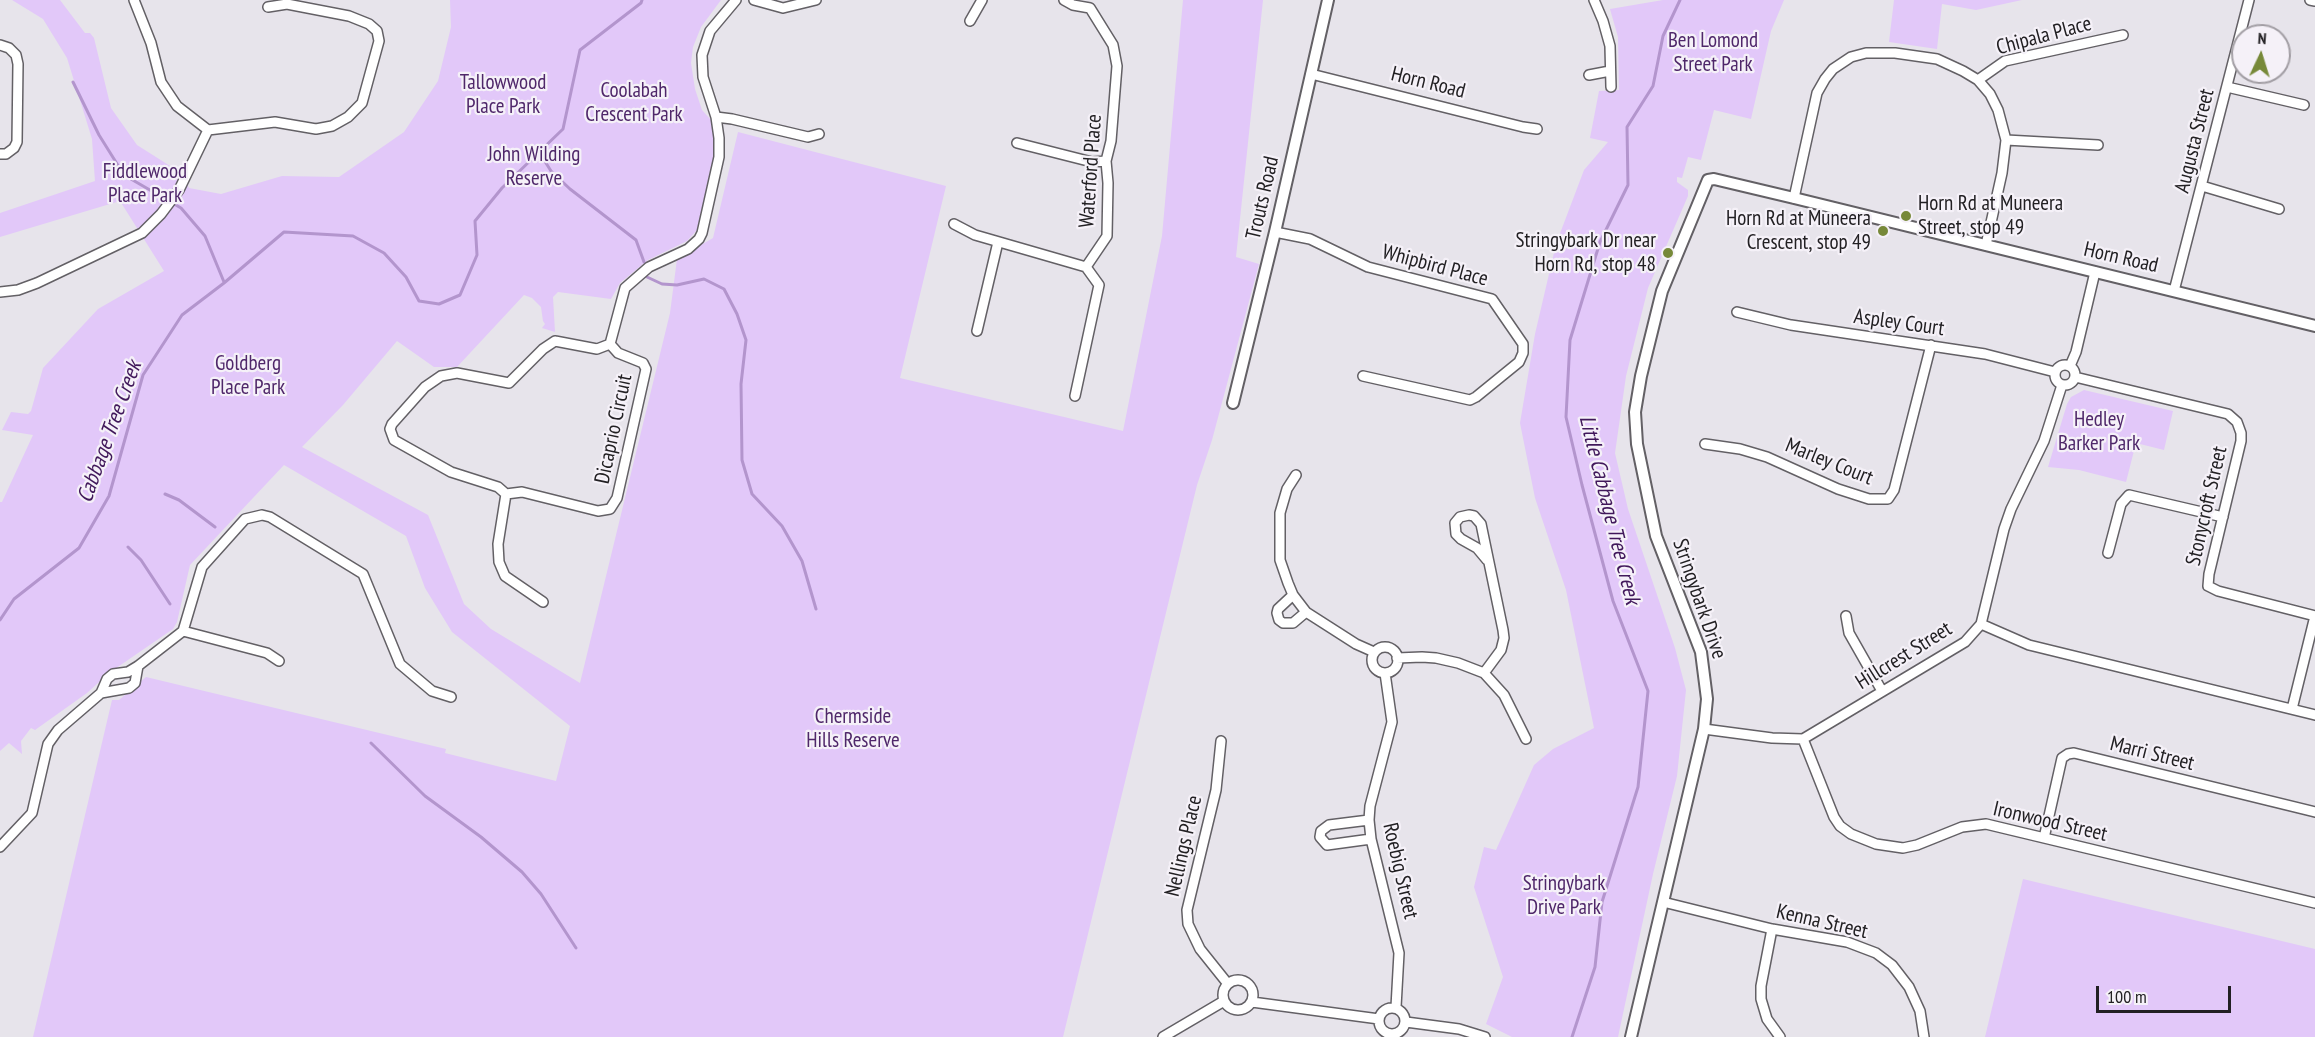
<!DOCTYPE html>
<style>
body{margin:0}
#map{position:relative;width:2315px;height:1037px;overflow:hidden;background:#e7e4eb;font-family:"PT Sans Narrow",sans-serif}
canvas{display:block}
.north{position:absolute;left:2231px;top:24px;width:60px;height:60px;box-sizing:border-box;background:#f5f1f8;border:2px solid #a19da3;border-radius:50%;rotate:4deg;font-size:16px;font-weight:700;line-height:24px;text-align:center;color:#222023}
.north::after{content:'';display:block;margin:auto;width:21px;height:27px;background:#778939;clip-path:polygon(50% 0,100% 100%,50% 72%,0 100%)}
.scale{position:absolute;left:2096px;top:986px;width:135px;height:27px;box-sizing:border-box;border:3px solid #222023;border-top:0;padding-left:8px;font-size:18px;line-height:21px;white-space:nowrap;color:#222023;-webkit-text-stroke:4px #f5f1f8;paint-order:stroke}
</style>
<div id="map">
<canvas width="2315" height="1037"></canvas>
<div class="north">N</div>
<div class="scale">100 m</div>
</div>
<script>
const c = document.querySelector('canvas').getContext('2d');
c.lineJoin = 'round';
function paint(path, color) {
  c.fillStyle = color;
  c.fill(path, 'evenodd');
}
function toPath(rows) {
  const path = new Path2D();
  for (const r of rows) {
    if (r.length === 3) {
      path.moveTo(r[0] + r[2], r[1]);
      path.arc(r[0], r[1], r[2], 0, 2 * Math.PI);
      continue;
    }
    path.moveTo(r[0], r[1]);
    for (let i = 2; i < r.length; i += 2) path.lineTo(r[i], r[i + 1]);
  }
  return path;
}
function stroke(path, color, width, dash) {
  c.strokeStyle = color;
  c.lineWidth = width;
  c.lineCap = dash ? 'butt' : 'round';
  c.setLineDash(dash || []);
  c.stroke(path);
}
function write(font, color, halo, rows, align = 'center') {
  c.font = font + ' "PT Sans Narrow",sans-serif';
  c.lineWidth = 4.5;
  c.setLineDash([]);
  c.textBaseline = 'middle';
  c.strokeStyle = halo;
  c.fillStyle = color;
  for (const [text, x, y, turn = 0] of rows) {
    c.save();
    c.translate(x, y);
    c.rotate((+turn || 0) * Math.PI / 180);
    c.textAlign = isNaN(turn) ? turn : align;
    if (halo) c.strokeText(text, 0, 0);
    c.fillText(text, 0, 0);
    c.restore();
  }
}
paint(toPath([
 [12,0,60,0,85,33,90,33,94,38,111,108,137,145,178,171,189,188,221,194,282,176,339,177,404,132,438,81,451,27,450,0,721,0,701,27,693,47,691,63,695,89,702,110,711,120,716,145,697,230,687,241,648,260,620,283,611,299,558,292,553,297,555,332,542,328,545,324,543,321,541,307,532,298,524,295,457,367,434,367,397,341,343,405,302,447,428,515,464,604,491,629,580,683,670,313,677,259,713,238,738,132,946,186,900,378,1123,431,1162,236,1183,0,1263,0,1236,257,1259,264,1212,440,1197,485,1063,1037,33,1037,112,700,119,700,146,677,446,749,445,753,556,781,570,726,452,632,425,588,406,536,284,465,190,565,177,622,173,629,109,673,87,693,35,730,31,728,21,741,22,754,9,743,0,751,0,502,2,502,33,435,2,430,11,412,28,414,31,411,43,368,98,309,164,271,120,201,0,237,0,213,95,181,92,139,67,58,43,19],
 [1663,0,1784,0,1771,31,1751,119,1714,110,1701,160,1688,157,1682,178,1677,177,1677,182,1688,190,1688,196,1648,288,1626,376,1615,453,1628,509,1675,648,1686,690,1677,776,1653,874,1618,1037,1512,1037,1486,1024,1503,977,1474,887,1484,847,1496,850,1534,765,1553,749,1594,728,1566,590,1535,498,1520,423,1535,334,1556,244,1584,170,1608,142,1590,138,1599,91,1619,90,1618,37,1610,9],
 [1894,0,2022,0,1976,10,1942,4,1937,49,1889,42],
 [2084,390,2173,411,2164,450,2136,443,2126,482,2079,470,2048,467,2067,404,2071,397],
 [2023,879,2315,949,2315,1037,1985,1037]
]), '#e2c8f9');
stroke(toPath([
 [73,82,99,135,124,175,181,208,205,236,224,282],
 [539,152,551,171,570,189,636,240,644,262],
 [647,277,662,284,677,285,704,279,724,289,737,314,746,340,741,384,742,460,752,494,782,526,802,561,816,609],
 [165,494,179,500,215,527],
 [128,547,141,560,170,604],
 [0,620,14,599,79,548,109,496,143,375,182,315,224,283,284,232,353,236,384,253,406,277,419,301,439,304,460,295,477,255,475,221,502,188,563,129,580,50,641,3,642,0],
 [371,743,425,796,481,837,522,872,541,894,576,948],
 [1572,1037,1595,967,1602,902,1638,787,1648,691,1613,601,1582,485,1566,417,1570,340,1600,242,1628,185,1627,127,1653,86,1663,36,1680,0]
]), '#b395cd', 3);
const minor = toPath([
 [134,0,151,43,161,82,177,106,208,130],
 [754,0,783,8,816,0],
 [1064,0,1073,5,1090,8,1113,45,1117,66,1111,141,1106,161,1108,183,1107,236,1086,267,1099,285,1075,396],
 [1594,0,1603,21,1610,46,1611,87],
 [2310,0,2315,1],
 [970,21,982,0],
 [0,45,9,48,16,55,18,64,17,142,14,148,6,154,0,154],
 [1311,74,1523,127,1537,129],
 [1589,75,1610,71],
 [1978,80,2005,61,2123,35],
 [2227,87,2304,105],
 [716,117,732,119,808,137,819,134],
 [208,130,275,122,316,129,332,126,348,117,362,103,379,41,377,31,369,24,349,16,287,4,268,7],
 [2006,140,2098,145],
 [1017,143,1092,162,1106,161],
 [2202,186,2279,209],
 [1794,198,1817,93,1825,79,1833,69,1851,57,1866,53,1895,53,1937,59,1963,71,1978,80,1990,94,1998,110,2006,140,2002,173,1986,245],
 [954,224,975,235,1086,267],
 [1275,232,1310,239,1368,267,1492,299,1523,344,1523,353,1519,362,1476,397,1470,400,1363,376],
 [2174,291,2249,0],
 [0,292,18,290,37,283,142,233,161,214,179,190,208,130],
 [1737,312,1791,325,1985,354,2055,372],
 [977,331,998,242],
 [555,341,597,349,610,344,618,353,643,363,646,369,617,498,610,509,598,511,522,492,506,494,498,487,451,472,394,440,390,429,392,424,425,387,441,376,457,373,509,383,543,349,555,341],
 [610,344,625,288,649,267,688,249,699,239,702,233,719,157,719,138,716,117,703,77,702,55,710,31,736,0],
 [2065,375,10],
 [2070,366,2076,352,2095,272],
 [2075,377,2228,414,2237,422,2241,433,2241,441,2209,574,2208,586,2218,591,2315,616],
 [1705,444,1740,449,1767,457,1838,489,1869,499,1888,499,1894,490,1931,345],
 [1296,475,1287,489,1280,513,1280,560,1288,583,1293,595,1306,612,1356,644,1374,652],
 [506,494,498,544,499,562,505,576,543,602],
 [2108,553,2121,504,2129,495,2223,517],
 [1293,595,1278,609,1277,613,1279,620,1283,623,1293,623,1306,612],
 [1846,616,1849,633,1882,691],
 [1981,624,2029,645,2315,715],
 [183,631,267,653,279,661],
 [1385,660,13],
 [1397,658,1422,657,1436,658,1458,663,1484,673,1504,695,1526,739],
 [1385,673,1392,722,1370,806,1369,820,1371,839,1399,953,1396,1007],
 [1484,673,1501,650,1504,638,1503,630,1481,524,1474,516,1469,515,1460,517,1455,523,1456,534,1461,539,1477,548,1487,560],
 [101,693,107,679,113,674,128,672,138,666,183,631,202,567,245,519,262,515,270,517,363,574,400,664,432,691,451,697],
 [2292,709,2315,616],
 [1704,729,1772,738,1803,739,1965,642,1981,624,2004,529,2011,509,2044,441,2062,385],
 [1803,739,1834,817,1840,826,1851,834,1876,844,1903,848,1917,845,1962,827,1986,824,2315,903],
 [1221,741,1216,790,1187,910,1188,924,1200,949,1228,984],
 [1369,820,1329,825,1321,831,1320,837,1327,845,1371,839],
 [2044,838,2062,758,2068,754,2074,753,2315,812],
 [0,847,32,813,48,744,58,730,101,693,129,688,135,683,138,666],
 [1663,902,1772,929,1847,942,1876,953,1892,965,1909,987,1920,1011,1924,1037],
 [1772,929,1761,986,1761,999,1767,1019,1780,1037],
 [1238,995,15],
 [1252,1002,1379,1019],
 [1392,1021,13],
 [1406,1022,1459,1029,1485,1037],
 [1163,1037,1224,1001]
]);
const tertiary = toPath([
 [1233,403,1275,232,1328,0],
 [1631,1037,1704,729,1707,699,1701,652,1656,536,1637,444,1635,412,1641,376,1662,291,1708,180,1714,179,1794,198,2315,326]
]);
stroke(minor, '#636065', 12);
stroke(tertiary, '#636065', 14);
stroke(minor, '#fff', 9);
stroke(tertiary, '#fff', 10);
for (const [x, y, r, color] of [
 [1906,216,6,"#778939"],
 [1883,231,6,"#778939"],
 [1668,253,6,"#778939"]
]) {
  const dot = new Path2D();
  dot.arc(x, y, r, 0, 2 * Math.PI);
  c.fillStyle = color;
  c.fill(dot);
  stroke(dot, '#f5f1f8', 2);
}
write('21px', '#222023', '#f5f1f8', [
 ["Chipala Place",2044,36,-15],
 ["Horn Road",1428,83,14],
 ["Augusta Street",2195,141,-76],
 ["Waterford Place",1091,171,-86],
 ["Trouts Road",1263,198,-77],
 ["Horn Road",2121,258,13],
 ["Whipbird Place",1435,266,15],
 ["Aspley Court",1899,323,8],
 ["Dicaprio Circuit",614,429,-78],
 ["Marley Court",1829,462,22],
 ["Stonycroft Street",2207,506,-77],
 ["Stringybark Drive",1699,599,71],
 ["Hillcrest Street",1904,656,-32],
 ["Marri Street",2152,754,14],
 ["Ironwood Street",2050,822,13],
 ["Nellings Place",1184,846,-77],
 ["Roebig Street",1400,871,77],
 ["Kenna Street",1822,922,13]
]);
write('21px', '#4f276a', '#f5f1f8', [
 ["Ben Lomond",1713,41],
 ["Street Park",1713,65],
 ["Tallowwood",503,83],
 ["Place Park",503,107],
 ["Coolabah",634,91],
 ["Crescent Park",634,115],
 ["John Wilding",534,155],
 ["Reserve",534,179],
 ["Fiddlewood",145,172],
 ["Place Park",145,196],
 ["Goldberg",248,364],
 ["Place Park",248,388],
 ["Hedley",2099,420],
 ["Barker Park",2099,444],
 ["Chermside",853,717],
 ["Hills Reserve",853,741],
 ["Stringybark",1564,884],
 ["Drive Park",1564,908]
]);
write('21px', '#222023', '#f5f1f8', [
 ["Horn Rd at Muneera",1918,204,"left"],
 ["Street, stop 49",1918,228,"left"],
 ["Horn Rd at Muneera",1871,219],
 ["Crescent, stop 49",1871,243],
 ["Stringybark Dr near",1656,241],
 ["Horn Rd, stop 48",1656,265]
], 'right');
write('italic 22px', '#41185b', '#f5f1f8', [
 ["Cabbage Tree Creek",110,432,-70],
 ["Little Cabbage Tree Creek",1609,510,76]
]);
</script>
